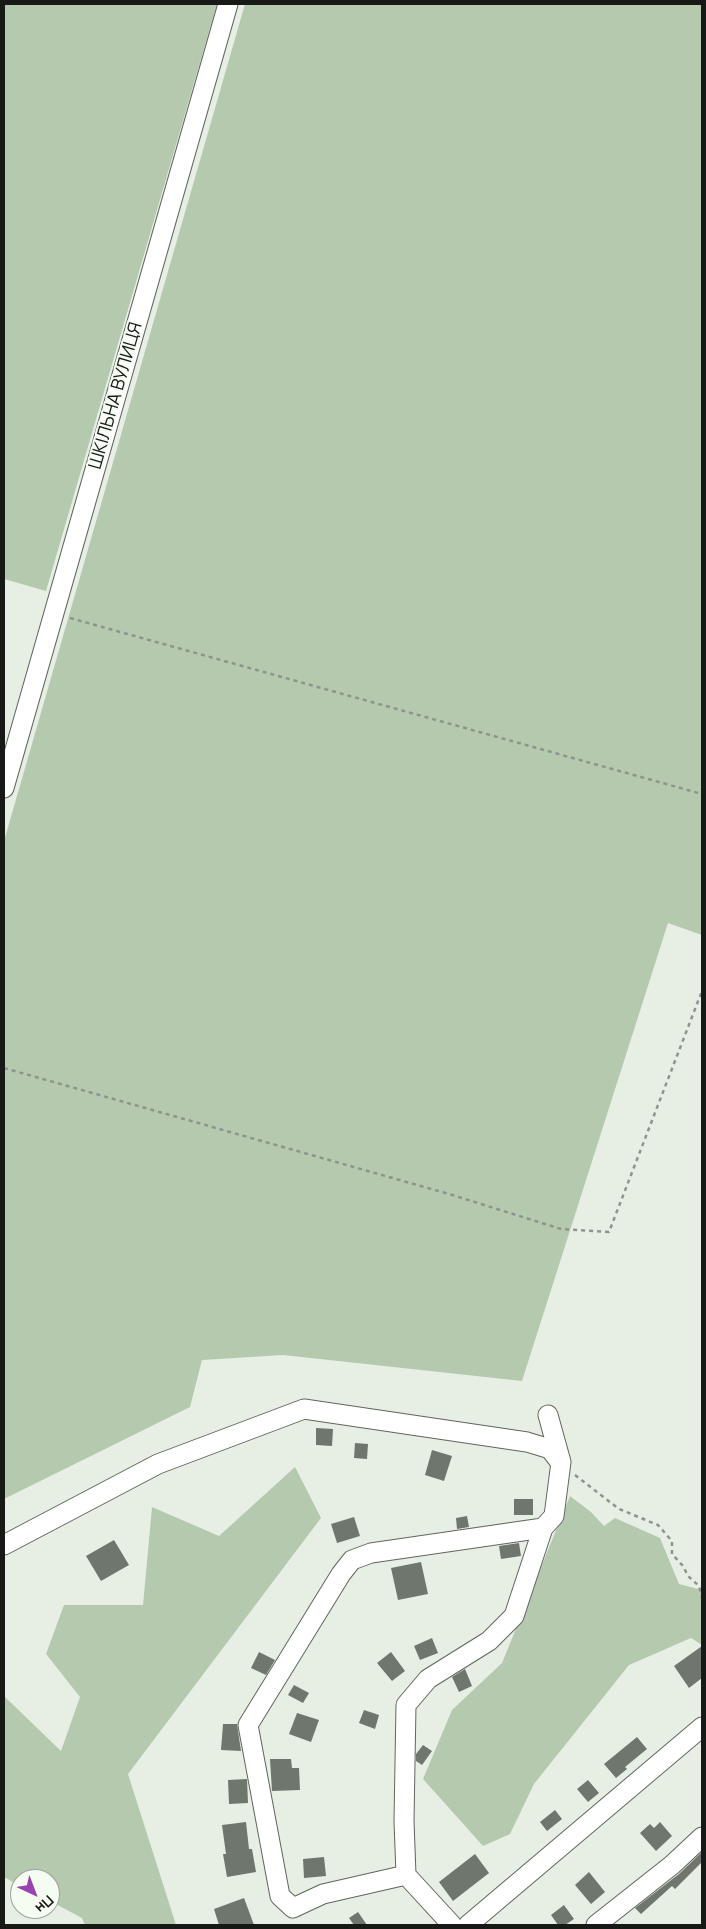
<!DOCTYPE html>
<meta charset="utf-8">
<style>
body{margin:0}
#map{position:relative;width:706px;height:1929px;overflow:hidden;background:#e7efe5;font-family:Manrope,sans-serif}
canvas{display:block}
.frame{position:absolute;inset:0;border:5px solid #161915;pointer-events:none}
.north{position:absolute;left:10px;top:1869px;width:50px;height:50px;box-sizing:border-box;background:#f5fdf2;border:1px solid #9ca29a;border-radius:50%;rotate:137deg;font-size:14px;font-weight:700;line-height:20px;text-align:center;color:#161915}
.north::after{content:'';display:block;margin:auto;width:18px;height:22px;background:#9943b1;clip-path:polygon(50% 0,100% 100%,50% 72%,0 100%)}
</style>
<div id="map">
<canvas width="706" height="1929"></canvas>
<div class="frame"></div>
<div class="north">Пн</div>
</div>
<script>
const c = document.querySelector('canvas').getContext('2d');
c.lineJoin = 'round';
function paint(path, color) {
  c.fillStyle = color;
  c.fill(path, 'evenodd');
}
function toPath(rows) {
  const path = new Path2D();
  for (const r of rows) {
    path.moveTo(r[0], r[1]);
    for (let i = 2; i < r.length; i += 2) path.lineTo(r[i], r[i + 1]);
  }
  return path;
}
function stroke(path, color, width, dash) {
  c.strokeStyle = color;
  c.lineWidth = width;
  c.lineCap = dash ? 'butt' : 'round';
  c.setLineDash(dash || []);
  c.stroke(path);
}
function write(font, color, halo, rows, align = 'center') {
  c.font = font + ' Manrope,sans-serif';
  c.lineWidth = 4;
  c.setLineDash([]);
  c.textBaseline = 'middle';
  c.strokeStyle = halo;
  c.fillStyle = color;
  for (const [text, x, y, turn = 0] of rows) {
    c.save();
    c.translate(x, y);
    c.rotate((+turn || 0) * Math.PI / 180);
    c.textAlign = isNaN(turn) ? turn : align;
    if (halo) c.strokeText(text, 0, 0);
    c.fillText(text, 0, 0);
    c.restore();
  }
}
paint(toPath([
 [4,4,217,4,46,591,4,579],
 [245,4,702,4,702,935,668,923,522,1381,283,1355,202,1360,190,1407,4,1499,4,841],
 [295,1467,321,1518,128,1774,176,1925,85,1925,82,1918,50,1901,50,1879,20,1879,20,1886,4,1877,4,1696,61,1751,80,1697,46,1654,64,1605,143,1605,152,1507,219,1536],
 [570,1496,591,1512,604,1526,615,1518,660,1538,679,1584,702,1590,702,1645,691,1638,629,1665,534,1784,510,1834,483,1846,423,1779,452,1710,502,1663]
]), '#b5c9af');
paint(toPath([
 [316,1428,333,1429,332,1446,316,1445],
 [355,1443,368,1444,367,1459,354,1458],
 [432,1450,452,1456,444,1481,425,1475],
 [514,1499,533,1499,533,1515,514,1515],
 [467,1516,469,1527,457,1529,456,1518],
 [354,1517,360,1536,337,1543,331,1524],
 [114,1540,129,1565,101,1581,86,1556],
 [519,1543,521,1556,501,1559,499,1546],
 [421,1562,428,1594,398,1600,391,1568],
 [432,1638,438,1653,420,1660,414,1646],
 [702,1646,702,1678,689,1688,674,1666],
 [259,1652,275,1660,266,1675,251,1668],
 [391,1652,405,1671,392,1681,377,1663],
 [465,1669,472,1686,459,1692,452,1677],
 [294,1685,309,1693,303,1703,288,1695],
 [364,1710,379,1715,375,1729,359,1723],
 [297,1713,319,1720,311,1742,289,1734],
 [223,1724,237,1724,241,1751,221,1750],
 [637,1737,647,1749,625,1767,627,1769,616,1778,604,1764],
 [423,1745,432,1751,422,1765,416,1761,416,1754],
 [270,1759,291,1759,292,1768,299,1768,300,1790,272,1791],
 [247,1779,248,1803,229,1804,228,1780],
 [588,1780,599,1793,588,1802,577,1789],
 [555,1810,562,1819,547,1831,540,1822],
 [246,1822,249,1849,252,1849,256,1872,227,1877,223,1854,226,1854,222,1825],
 [660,1822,672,1836,656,1851,640,1833,650,1824,654,1828],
 [702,1852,702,1862,675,1889,672,1886,641,1914,635,1908,679,1874],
 [475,1854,489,1873,453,1901,439,1882],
 [324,1857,326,1876,304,1878,303,1859],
 [589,1872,605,1892,591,1904,575,1885],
 [244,1898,254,1925,219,1925,214,1909],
 [564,1905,574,1919,565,1925,558,1925,551,1915],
 [358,1912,367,1925,354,1925,349,1918]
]), '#6f766d');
const minor = toPath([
 [4,788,228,4],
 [4,1545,158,1464,304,1409,527,1442,550,1449,560,1462],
 [406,1875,404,1821,406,1705,428,1679,489,1641,514,1616,543,1528],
 [452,1925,406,1875,323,1894,293,1908,280,1896,248,1725,341,1574,352,1560,371,1553,543,1528,554,1516,561,1462,548,1415],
 [468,1925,702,1727],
 [596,1925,672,1865,702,1837]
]);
stroke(minor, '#5f665d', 21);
stroke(toPath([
 [70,618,702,794],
 [4,1068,449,1194,561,1229,609,1232,702,991],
 [575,1475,619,1509,658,1525,672,1541,672,1554,683,1566,688,1576,699,1586,702,1598]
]), '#8e948c', 2.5, [4, 4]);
stroke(minor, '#fff', 19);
write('18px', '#161915', '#f5fdf2', [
 ["ШКІЛЬНА ВУЛИЦЯ",116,396,-74]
]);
</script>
